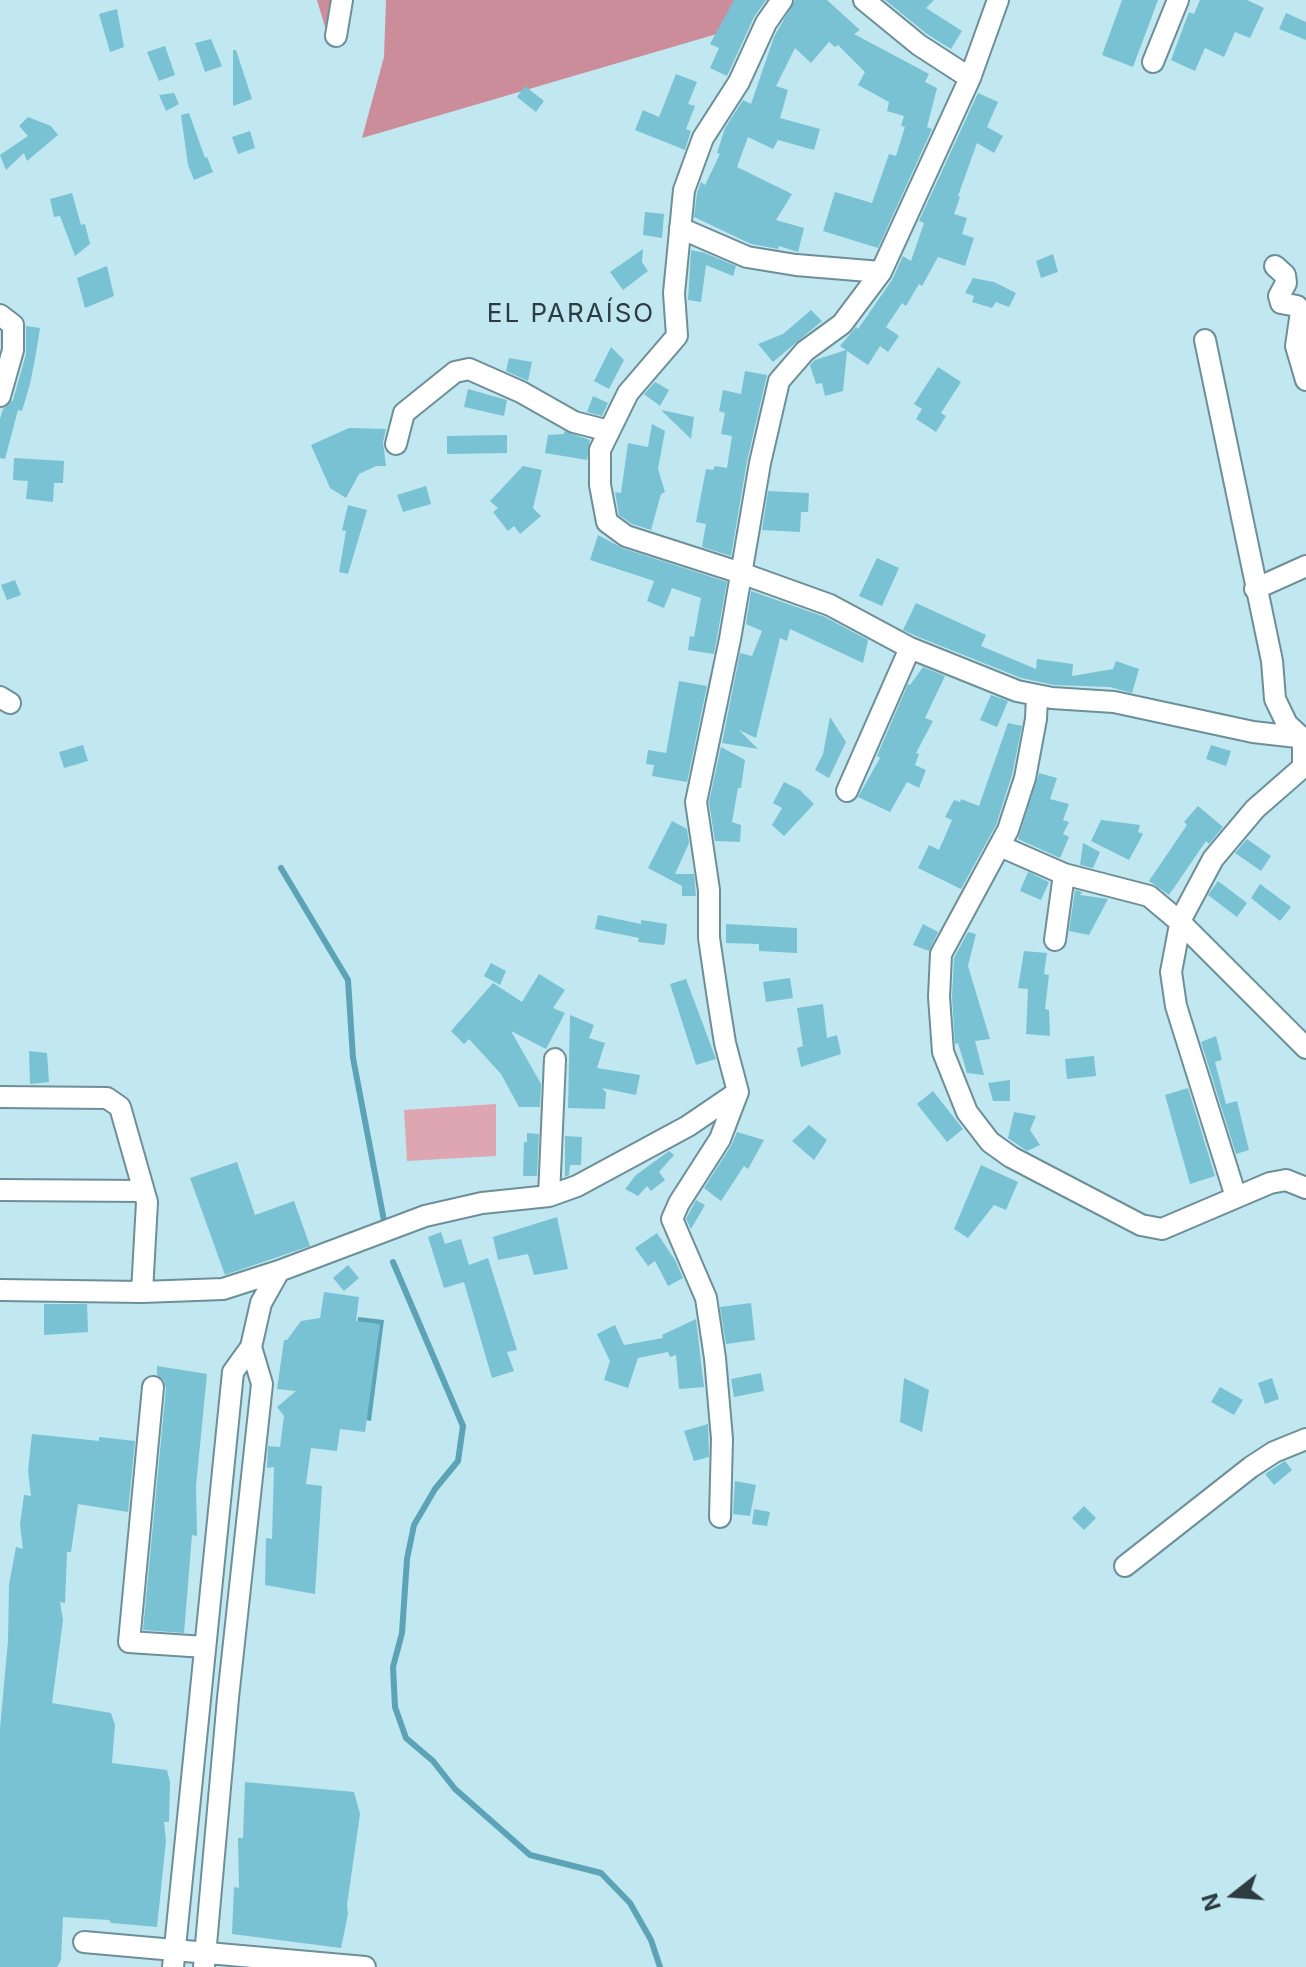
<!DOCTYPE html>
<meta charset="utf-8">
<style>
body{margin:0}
#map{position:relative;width:1306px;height:1967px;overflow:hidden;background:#c1e7f0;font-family:Inter,sans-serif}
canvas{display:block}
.north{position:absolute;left:1194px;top:1855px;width:80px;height:80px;-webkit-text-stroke:6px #c1e7f0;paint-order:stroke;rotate:253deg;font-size:22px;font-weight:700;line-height:32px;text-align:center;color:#2d3c40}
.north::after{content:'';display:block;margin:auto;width:28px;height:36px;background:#2d3c40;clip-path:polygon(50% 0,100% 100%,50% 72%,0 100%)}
</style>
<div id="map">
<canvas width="1306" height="1967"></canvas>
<div class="north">N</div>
</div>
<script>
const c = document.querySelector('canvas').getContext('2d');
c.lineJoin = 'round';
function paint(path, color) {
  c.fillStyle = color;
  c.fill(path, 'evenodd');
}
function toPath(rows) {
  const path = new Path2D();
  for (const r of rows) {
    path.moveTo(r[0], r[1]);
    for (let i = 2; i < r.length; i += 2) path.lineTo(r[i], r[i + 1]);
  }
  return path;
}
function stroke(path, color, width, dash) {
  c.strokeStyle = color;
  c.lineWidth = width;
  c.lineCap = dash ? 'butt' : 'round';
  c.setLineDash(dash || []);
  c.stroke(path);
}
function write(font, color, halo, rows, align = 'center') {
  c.font = font + ' Inter,sans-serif';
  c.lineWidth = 6;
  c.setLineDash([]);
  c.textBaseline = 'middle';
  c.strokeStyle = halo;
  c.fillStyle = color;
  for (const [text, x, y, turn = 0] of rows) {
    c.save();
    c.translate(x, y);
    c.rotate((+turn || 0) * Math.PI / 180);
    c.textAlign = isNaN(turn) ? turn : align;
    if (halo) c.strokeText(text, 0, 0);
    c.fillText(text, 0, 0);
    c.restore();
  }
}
paint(toPath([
 [496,1104,496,1156,407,1161,404,1110]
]), '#dea6b0');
paint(toPath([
 [317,0,339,0,331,47],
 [386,0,744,0,727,31,362,138,384,57]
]), '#cb8d99');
paint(toPath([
 [358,1317,384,1320,371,1421,345,1416]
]), '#5ca4b5');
stroke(toPath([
 [281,868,348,980,353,1058,385,1226],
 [393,1262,463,1426,458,1461,435,1489,414,1525,407,1559,402,1633,393,1667,395,1707,406,1738,433,1761,455,1789,530,1855,601,1873,630,1903,651,1940,660,1967]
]), '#5ca4b5', 6);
paint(toPath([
 [734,0,766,0,754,17,727,76,710,68,719,48,710,44],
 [795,0,827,0,860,30,854,34,929,74,925,82,937,88,927,127,932,129,878,248,823,231,835,192,872,203,889,154,896,156,905,127,901,126,904,116,887,111,889,102,858,85,865,72,838,45,835,47,829,42,811,63,795,48,776,86,788,90,780,118,820,129,814,150,778,140,773,149,748,137,737,167,792,194,776,220,804,228,798,252,779,246,778,249,751,244,694,217,697,193,701,182,705,185,720,154,717,153,725,128,743,100,751,104,774,37],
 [885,0,934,0,926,8,962,31,951,49,927,34],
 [1122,0,1158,0,1133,67,1102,55],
 [1200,0,1247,0,1264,8,1250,38,1235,32,1224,57,1205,48,1195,71,1171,60,1189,12,1194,14],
 [117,9,124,47,110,52,99,14],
 [1286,13,1306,22,1306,40,1279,29],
 [211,39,222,66,205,72,195,43],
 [165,46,175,75,159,81,147,52],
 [233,50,236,50,252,99,233,106],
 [676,74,697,82,688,104,695,106,686,129,691,131,685,150,635,130,643,110,659,117],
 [525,86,544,101,536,112,517,97],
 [174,93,179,104,166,111,159,95],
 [978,93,998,102,987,127,1003,136,994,153,977,143,958,196,960,197,954,214,967,218,962,234,974,238,965,266,938,257,922,286,919,284,906,306,902,303,886,327,899,336,888,352,880,346,868,365,847,351,843,391,825,396,822,383,816,384,810,365,815,360,846,350,840,346,856,327,858,329,892,280,903,256,911,261,924,223,919,221],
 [189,113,205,158,207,157,213,172,194,180,188,165,181,115],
 [28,117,51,126,58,135,27,161,24,153,6,170,0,155,28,136,19,126],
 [250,131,255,148,238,154,232,137],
 [72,193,81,225,85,224,90,244,75,256,60,216,54,217,50,199],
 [645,212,664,214,662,238,643,235],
 [643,249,642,262,648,271,623,290,610,272],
 [691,250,705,253,736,266,733,276,706,265,701,302,688,300],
 [1053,254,1058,272,1041,278,1036,261],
 [107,266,114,296,85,308,77,278],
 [973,278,994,282,1016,293,1009,307,996,302,992,308,972,302,974,296,965,293],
 [811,310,822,321,773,362,758,344,783,334],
 [26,326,40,328,35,359,30,384,22,411,18,410,5,459,0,458,0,419,3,409,13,400,26,354],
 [611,347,624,360,609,389,594,381],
 [509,358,532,362,528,381,506,371],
 [938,367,961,382,941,413,946,416,936,432,916,419,922,409,914,404],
 [745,371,767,375,747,461,731,556,702,547,706,524,696,522,706,469,713,470,715,466,727,468,732,436,721,434,725,413,719,411,723,390,741,394],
 [655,382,669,390,660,406,644,394],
 [468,389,507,400,504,416,464,407],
 [593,396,608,403,602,416,587,412],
 [661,410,694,417,691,439],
 [652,424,665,431,658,469,665,492,661,494,651,530,632,524,619,515,615,492,621,493,628,443,648,447],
 [349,428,386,429,383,442,386,466,376,466,359,474,346,498,330,488,311,445],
 [564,431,590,440,587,460,545,453,548,435,564,434],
 [507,435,507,453,447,454,447,436],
 [14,458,64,461,63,483,54,483,53,502,26,499,28,481,13,480],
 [523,466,542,470,533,508,541,516,520,534,514,526,508,531,493,512,498,508,490,501],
 [426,486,431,504,403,512,397,495],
 [768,491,809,493,808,512,801,512,800,532,762,530],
 [348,505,367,510,348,574,339,572,346,531,342,530],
 [598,535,622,548,727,582,714,654,688,650,690,636,694,637,701,598,672,588,664,608,647,601,654,581,590,560],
 [877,558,899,568,882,606,859,596],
 [15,580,21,595,7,600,1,585],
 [751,591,825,617,868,640,863,663,790,629,787,641,780,638,756,738,739,730,758,749,722,743,740,653,752,656,762,631,746,624],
 [916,603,986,635,981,646,1036,669,1037,659,1073,664,1072,676,1113,669,1116,661,1139,669,1132,693,1110,687,1054,685,1021,678,916,636,903,630],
 [923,667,945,676,925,718,933,721,916,753,919,754,915,765,926,770,919,788,907,782,890,812,858,797,880,758,877,756,908,684,910,685],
 [679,681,707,686,687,782,652,776,654,765,646,764,648,750,666,753],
 [991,695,1008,701,997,727,980,720],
 [830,717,846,742,829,778,815,770,823,754],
 [1008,723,1022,726,1012,775,996,825,961,889,918,868,929,845,939,850,952,820,945,817,954,800,960,802,961,799,979,806],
 [83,745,88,761,64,768,59,752],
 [1211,745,1231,751,1226,766,1206,759],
 [721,747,745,760,741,788,738,788,732,822,741,825,740,842,715,841,709,802],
 [1039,773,1057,778,1050,799,1069,804,1063,820,1069,822,1063,834,1069,837,1060,858,1018,839],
 [784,782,800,790,814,804,784,836,772,825,782,808,773,803],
 [1198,806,1223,827,1209,844,1206,841,1169,895,1149,881,1187,825,1184,822],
 [1101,820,1140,825,1138,832,1143,834,1129,860,1091,841],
 [672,821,687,829,689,843,675,874,694,874,696,896,682,896,682,886,648,868],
 [1247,839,1271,856,1261,871,1235,853],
 [1083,843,1100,852,1093,868,1080,865],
 [1028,872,1049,882,1041,900,1020,891],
 [1218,881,1247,903,1237,917,1208,895],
 [1260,884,1291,907,1280,921,1251,898],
 [1075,890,1082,892,1080,895,1108,899,1089,935,1069,931],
 [598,915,641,924,641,920,667,924,665,943,663,945,638,942,639,938,595,929],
 [726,924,797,928,797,953,759,951,759,944,726,943],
 [923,924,938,932,929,951,913,945],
 [968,932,976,934,968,966,990,1039,975,1041,984,1075,967,1073,958,1043,955,1044,952,997,954,958],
 [1024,951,1047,953,1044,974,1049,975,1045,1009,1049,1010,1050,1036,1026,1034,1028,989,1018,988],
 [491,963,506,971,500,985,484,976],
 [539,974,565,990,553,1008,565,1013,546,1049,511,1031,541,1084,540,1107,519,1107,501,1074,469,1039,464,1044,451,1031,493,983,522,1002],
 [790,978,793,998,766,1002,763,982],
 [686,979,716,1059,696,1065,670,984],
 [823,1004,827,1038,837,1035,841,1054,801,1067,797,1048,803,1046,797,1008],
 [570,1015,594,1025,589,1038,605,1043,597,1068,640,1075,636,1095,602,1088,606,1092,605,1109,568,1108],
 [1216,1036,1222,1060,1215,1062,1226,1104,1237,1101,1249,1150,1236,1154,1201,1042],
 [29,1051,47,1053,49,1082,30,1084],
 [1094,1056,1096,1076,1067,1079,1065,1059],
 [1010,1080,1010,1101,993,1101,988,1083],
 [1188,1088,1215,1176,1190,1184,1165,1095],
 [933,1091,963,1129,947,1142,917,1104],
 [1014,1112,1036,1116,1030,1130,1040,1145,1027,1151,1008,1138],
 [809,1125,827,1140,814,1160,792,1141],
 [737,1132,764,1140,748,1169,744,1166,721,1201,704,1188,731,1146],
 [527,1133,539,1134,537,1176,523,1176,524,1142,527,1142],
 [565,1136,582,1137,581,1165,570,1165,569,1175,565,1177],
 [669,1151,674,1155,659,1172,665,1180,651,1191,647,1186,638,1196,625,1189,636,1175],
 [237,1162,255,1215,294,1201,310,1246,225,1275,190,1178],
 [981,1165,1018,1182,1006,1210,994,1205,968,1238,954,1229],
 [696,1200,705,1205,691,1229,686,1219],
 [557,1217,568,1269,534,1275,528,1254,498,1260,493,1237],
 [441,1232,445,1244,461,1239,469,1265,488,1258,517,1350,507,1352,514,1371,492,1378,464,1282,444,1288,428,1237],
 [657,1233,675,1260,683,1278,668,1286,655,1261,648,1266,635,1248],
 [348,1265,359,1278,344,1291,333,1278],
 [324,1292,359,1297,356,1321,380,1324,365,1432,340,1429,337,1451,311,1448,306,1484,322,1486,315,1594,265,1585,266,1538,272,1539,274,1467,267,1468,268,1446,280,1447,284,1416,277,1407,296,1391,277,1389,284,1340,287,1340,301,1321,320,1318],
 [751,1303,755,1340,726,1344,720,1307],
 [44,1304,87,1304,88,1332,44,1335],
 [696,1319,704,1387,679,1389,676,1355,670,1357,668,1352,638,1358,628,1388,604,1380,610,1361,597,1334,615,1325,624,1345,663,1338,662,1335],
 [157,1366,207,1374,196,1486,197,1536,192,1535,184,1633,143,1630,166,1388,164,1381,157,1375],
 [761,1373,764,1391,734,1397,731,1379],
 [904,1378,929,1390,922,1432,900,1422],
 [1272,1378,1279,1399,1265,1404,1258,1383],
 [1220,1387,1243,1400,1234,1415,1211,1402],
 [708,1424,709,1457,694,1461,684,1431],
 [32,1434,99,1441,99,1437,135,1441,128,1512,78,1504,71,1552,67,1552,65,1603,60,1602,63,1620,52,1703,111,1713,115,1725,112,1763,167,1770,170,1782,169,1822,164,1822,166,1841,157,1927,111,1923,109,1920,63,1917,61,1960,57,1967,0,1967,0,1728,8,1641,9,1585,16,1547,23,1549,20,1525,24,1495,31,1496,28,1471],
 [1285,1461,1292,1470,1274,1485,1265,1474],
 [735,1481,756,1485,750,1516,733,1514],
 [1084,1506,1096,1518,1084,1530,1072,1518],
 [754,1509,770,1512,767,1526,752,1524],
 [245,1782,354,1792,360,1814,347,1905,348,1914,341,1948,232,1934,234,1887,239,1888,238,1838,243,1838]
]), '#79c2d3');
const minor = toPath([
 [782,0,766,23,739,82,703,138,684,190,674,293,677,336,628,393,600,450,600,485,607,522,626,536,741,573,830,605,910,648,1017,691,1052,698,1114,702,1253,732,1306,738],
 [864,0,919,45,970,78],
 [336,36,342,0],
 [1153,62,1178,0],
 [680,228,747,257,796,265,881,272],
 [1275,266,1285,275,1286,283,1279,296,1281,303,1297,306,1301,312,1296,346,1306,380],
 [0,315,13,325,13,350,0,396],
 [1205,340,1272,661,1275,699,1287,724,1303,739,1303,767,1255,809,1213,859,1181,919,1171,972,1176,1006,1236,1197],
 [396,444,404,413,455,372,469,369,521,392,574,422,609,431],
 [1255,589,1306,566],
 [1037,696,1036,719,1025,778,1008,830,941,954,939,997,943,1052,967,1112,990,1142,1011,1157,1141,1225,1162,1229,1270,1183,1286,1180,1306,1188],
 [0,697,10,703],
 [847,791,910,648],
 [1000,846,1064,874,1149,896,1180,922,1306,1048],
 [1055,940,1064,874],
 [0,1097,107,1098,120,1107,147,1202,142,1292],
 [0,1190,143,1191],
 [549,1196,555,1059],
 [0,1290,142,1292,223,1289,279,1271,425,1216,482,1203,549,1196,577,1186,688,1126,738,1092],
 [153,1387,129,1642,205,1647],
 [720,1517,722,1439,715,1358,706,1298,672,1219,679,1203,720,1139,738,1092,725,1043,718,999,709,938,709,890,696,802,730,639,760,463,779,381,805,351,842,324,881,272,970,78,998,0],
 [1125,1566,1251,1467,1274,1452,1306,1439],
 [84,1942,365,1967],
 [173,1967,233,1372,251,1347,261,1303,279,1271],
 [204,1967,228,1698,262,1384,251,1347]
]);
stroke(minor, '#6c8f98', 24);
stroke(minor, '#fff', 20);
c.letterSpacing = '2px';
write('26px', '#2d3c40', '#c1e7f0', [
 ["EL PARAÍSO",571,314]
]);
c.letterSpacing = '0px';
</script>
